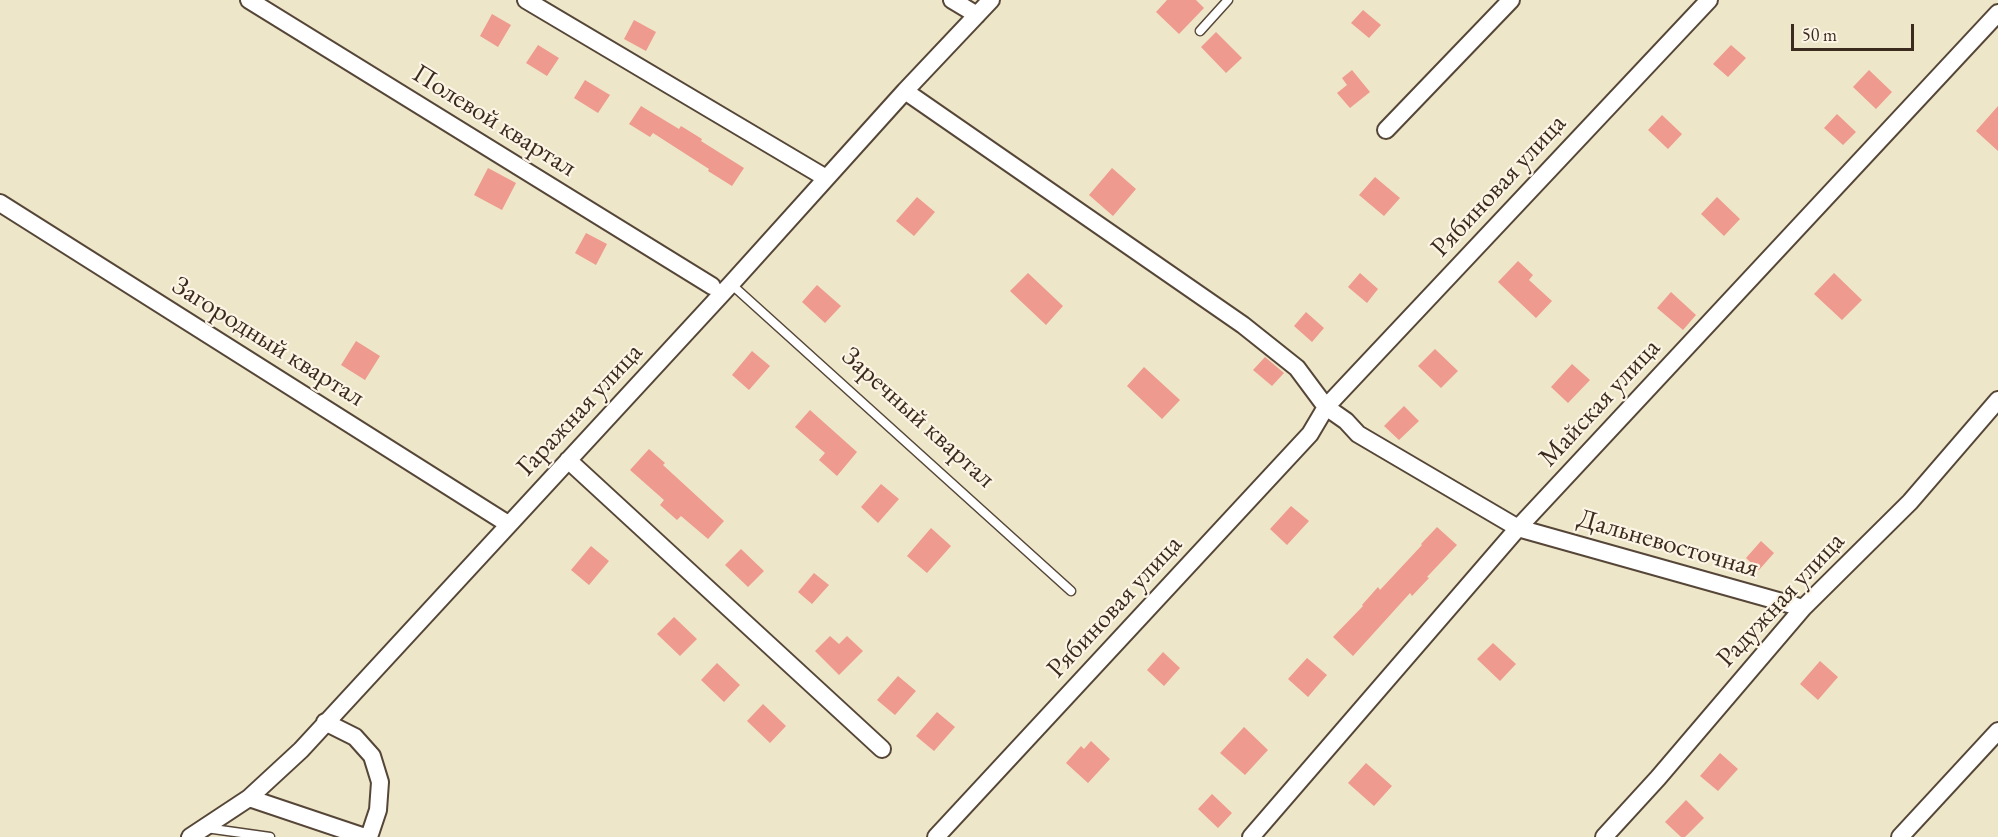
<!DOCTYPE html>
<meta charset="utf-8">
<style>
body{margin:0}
#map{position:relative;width:1998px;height:837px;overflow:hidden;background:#ede6c8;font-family:"EB Garamond",serif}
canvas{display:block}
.scale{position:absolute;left:1791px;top:24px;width:123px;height:27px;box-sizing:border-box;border:3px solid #3b2a1e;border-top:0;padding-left:8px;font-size:18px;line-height:21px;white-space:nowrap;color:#3b2a1e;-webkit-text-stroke:4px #fcf5e5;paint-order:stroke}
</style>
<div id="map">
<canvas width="1998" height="837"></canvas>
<div class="scale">50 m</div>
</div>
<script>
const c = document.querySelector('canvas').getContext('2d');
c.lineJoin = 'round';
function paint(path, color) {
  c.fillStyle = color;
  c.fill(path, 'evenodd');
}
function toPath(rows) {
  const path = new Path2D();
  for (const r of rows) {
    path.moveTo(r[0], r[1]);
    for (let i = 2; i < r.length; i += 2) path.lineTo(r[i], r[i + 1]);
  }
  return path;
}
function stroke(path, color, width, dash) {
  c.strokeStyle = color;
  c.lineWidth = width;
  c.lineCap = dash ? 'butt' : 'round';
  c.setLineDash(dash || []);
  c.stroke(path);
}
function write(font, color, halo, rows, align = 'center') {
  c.font = font + ' "EB Garamond",serif';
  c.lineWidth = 4.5;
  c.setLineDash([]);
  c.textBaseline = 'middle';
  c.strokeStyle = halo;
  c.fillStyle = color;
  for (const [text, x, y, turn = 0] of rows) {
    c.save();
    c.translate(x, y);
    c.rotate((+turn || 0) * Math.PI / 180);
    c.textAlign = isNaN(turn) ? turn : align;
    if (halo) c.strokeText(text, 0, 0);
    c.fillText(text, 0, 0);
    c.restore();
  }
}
paint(toPath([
 [1167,0,1196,0,1204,8,1179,34,1156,12],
 [1363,10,1381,25,1369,38,1351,23],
 [492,14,511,25,498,47,480,36],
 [634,20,656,32,646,51,624,39],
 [1216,32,1242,58,1226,73,1201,47],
 [538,45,559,58,547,76,526,63],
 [1731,45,1746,58,1728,77,1713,64],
 [1352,70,1370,92,1350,108,1337,93,1347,85,1342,78],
 [1869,70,1892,92,1876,109,1853,87],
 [585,80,610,95,598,113,574,98],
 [641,106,679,129,681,126,702,139,701,141,744,168,732,186,708,171,709,169,653,133,650,137,629,124],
 [1998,106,1998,151,1976,131],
 [1837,114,1856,132,1843,145,1824,128],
 [1662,115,1682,134,1668,149,1648,130],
 [488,168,516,183,502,210,474,195],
 [1112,168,1136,189,1113,216,1089,195],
 [1375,177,1400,198,1384,216,1359,195],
 [917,197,935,212,914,236,896,221],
 [1717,197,1740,219,1724,236,1701,214],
 [586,233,607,244,596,265,575,253],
 [1518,261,1533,275,1529,280,1552,301,1536,318,1498,282],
 [1028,273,1063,306,1046,325,1010,291],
 [1360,273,1378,289,1367,303,1348,287],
 [1834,273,1862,300,1842,320,1814,294],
 [817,285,841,306,825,323,802,302],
 [1671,292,1696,315,1683,330,1657,308],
 [1306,312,1324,328,1312,342,1294,326],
 [356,341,380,356,365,380,341,365],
 [1435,349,1458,371,1441,388,1418,366],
 [752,351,770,366,749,390,732,375],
 [1265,357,1284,373,1272,386,1253,370],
 [1572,364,1590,380,1568,403,1551,387],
 [1144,367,1180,400,1162,419,1127,386],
 [1404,406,1419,421,1399,440,1384,426],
 [810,410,857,452,837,476,819,460,825,453,795,427],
 [649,449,665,463,663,465,724,521,708,539,681,516,677,520,660,505,664,500,630,470],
 [881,484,899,499,878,523,861,507],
 [1291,506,1309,521,1287,545,1270,529],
 [1437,527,1457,545,1427,577,1429,578,1412,596,1410,593,1353,656,1333,637,1363,606,1362,605,1378,587,1380,590,1422,545,1421,544],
 [931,528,951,546,927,573,907,556],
 [1761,541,1774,553,1759,570,1746,558],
 [591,546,609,561,589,585,571,570],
 [741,549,764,571,748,587,725,565],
 [814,573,829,585,812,604,798,592],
 [674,617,697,639,680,656,657,634],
 [830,636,839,644,847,636,863,651,839,675,815,651],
 [1493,643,1516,664,1500,681,1477,659],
 [1163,652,1180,668,1164,686,1147,670],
 [1307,658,1327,675,1308,697,1288,679],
 [1820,661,1838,677,1818,700,1800,684],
 [717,663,740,685,724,702,701,680],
 [898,676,916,691,895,715,877,700],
 [763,704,786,726,770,743,747,721],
 [937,712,955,727,934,751,916,736],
 [1244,727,1268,750,1245,775,1220,753],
 [1091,741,1110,759,1088,783,1066,763,1081,746,1084,749],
 [1720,753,1738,769,1718,791,1700,776],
 [1366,763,1392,786,1374,806,1348,783],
 [1212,794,1232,813,1218,828,1198,809],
 [1686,800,1704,818,1685,837,1681,837,1665,822]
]), '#ee9a8e');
const service = toPath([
 [1200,31,1228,0],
 [731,284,1071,591],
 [206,828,270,837]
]);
const minor = toPath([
 [249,0,712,286],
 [526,0,826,178],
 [952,0,977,15],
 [1709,0,1326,407,1346,421,1358,434,1518,528,1803,608],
 [905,91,1243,325,1297,368,1326,407,1310,434,936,837],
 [1386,130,1511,0],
 [0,203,508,524],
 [568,460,882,749],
 [325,722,355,737,372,756,380,782,378,810,369,837],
 [249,798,365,837],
 [190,837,249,798,301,750,731,284,905,91,991,0],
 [1251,837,1518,528,1998,13],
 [1604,837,1658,778,1803,608,1910,502,1998,400],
 [1900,837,1998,731]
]);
stroke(service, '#564638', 11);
stroke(minor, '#564638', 20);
stroke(service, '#fff', 8);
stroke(minor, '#fff', 16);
write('27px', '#3b2a1e', '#fcf5e5', [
 ["Полевой квартал",494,121,32],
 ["Рябиновая улица",1499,186,-47],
 ["Загородный квартал",268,342,32],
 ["Майская улица",1600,403,-47],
 ["Гаражная улица",580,410,-47],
 ["Заречный квартал",918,418,42],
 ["Дальневосточная",1668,544,16],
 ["Радужная улица",1781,600,-47],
 ["Рябиновая улица",1115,607,-47]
]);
</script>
